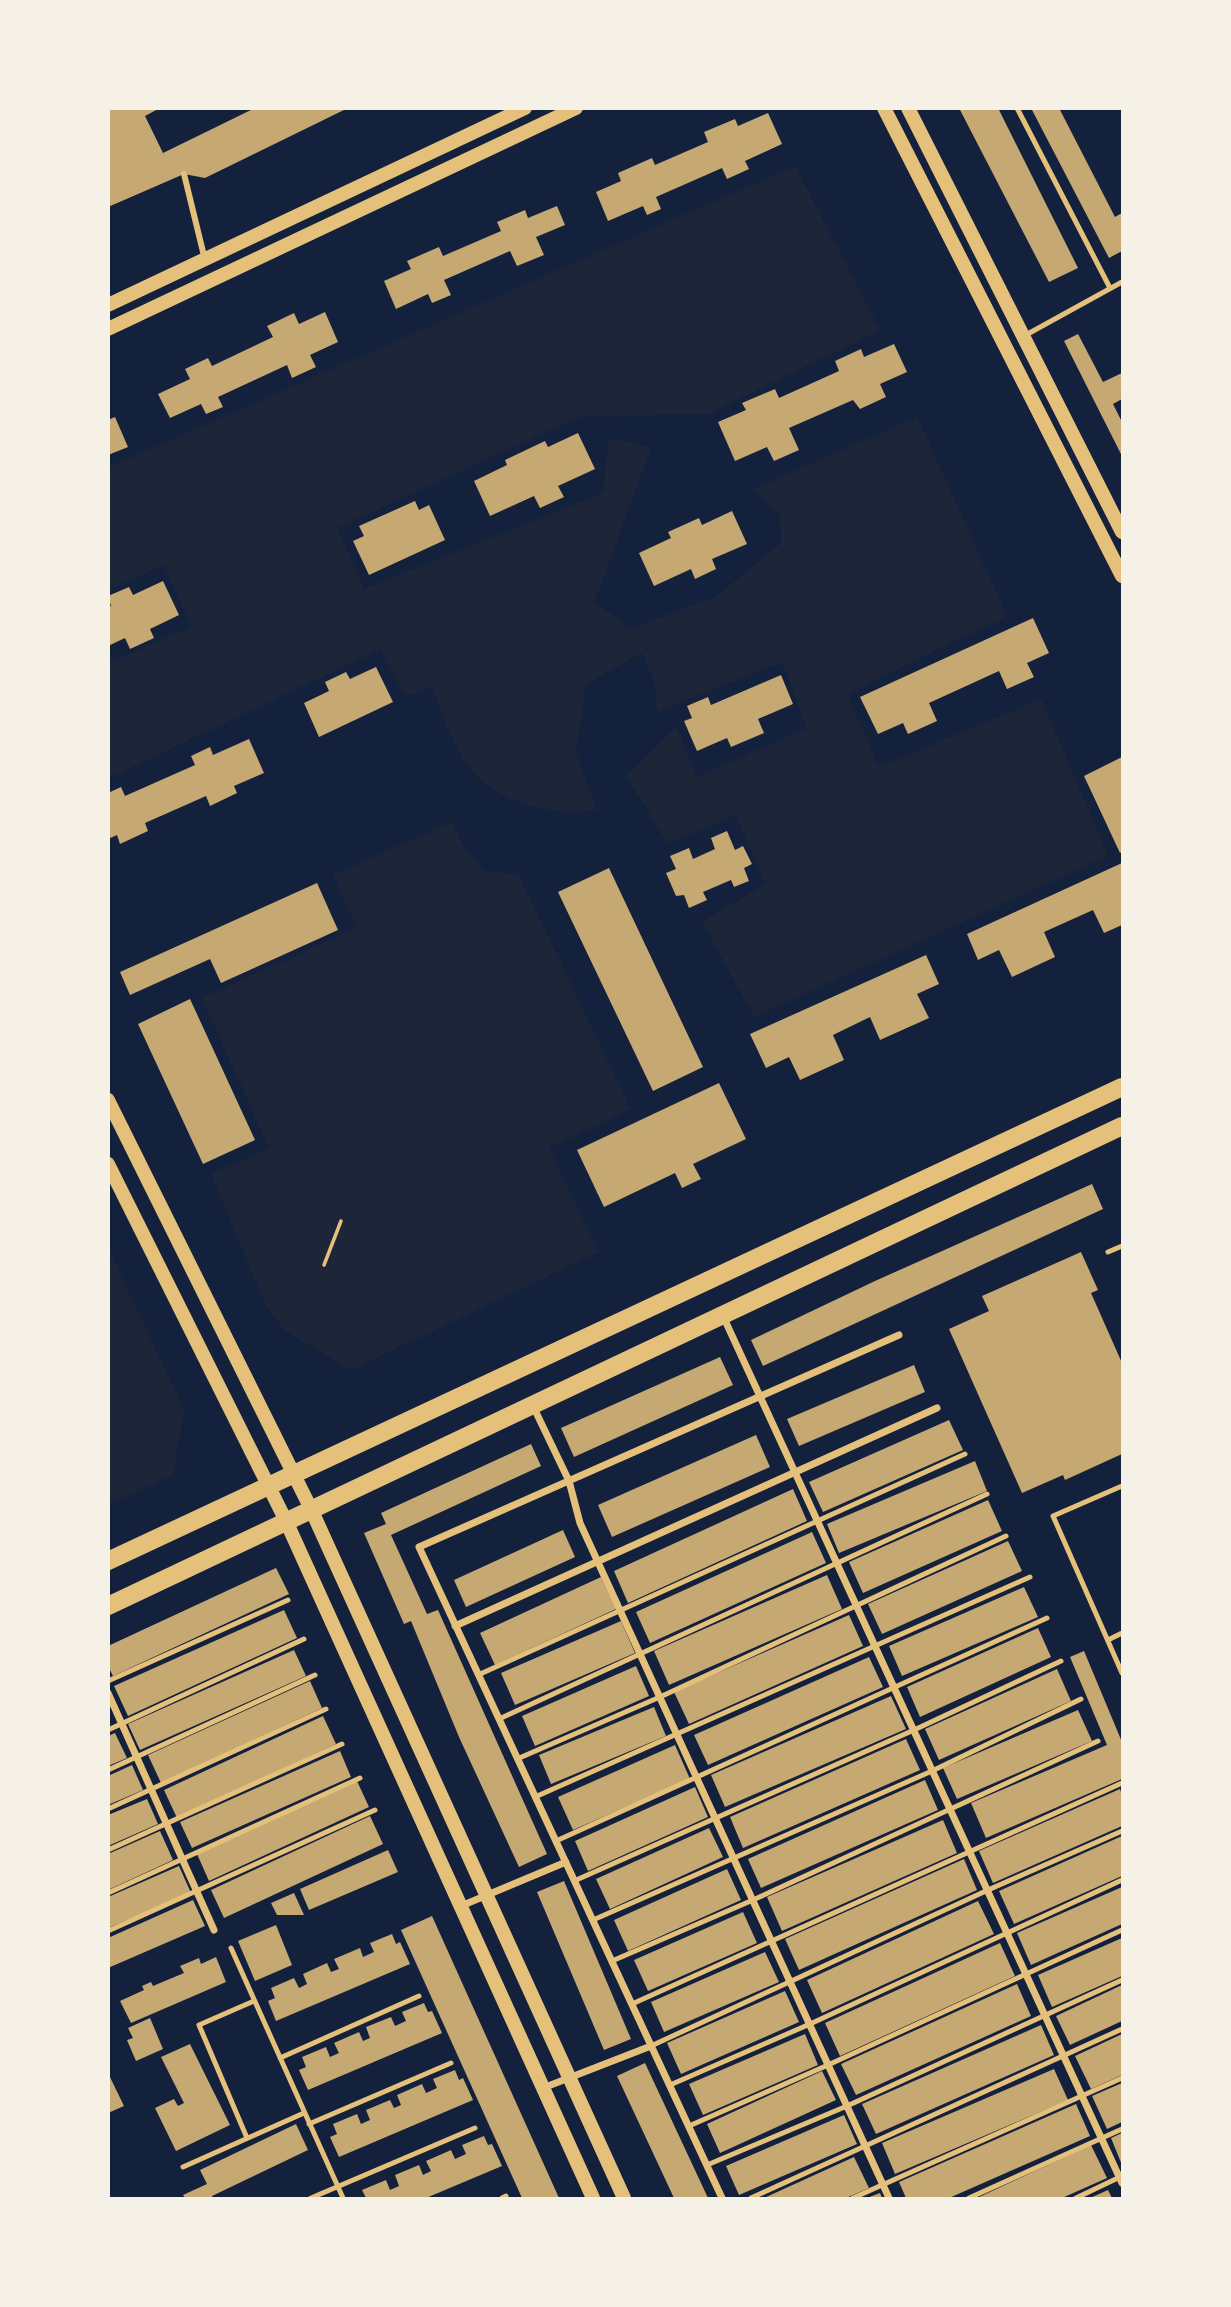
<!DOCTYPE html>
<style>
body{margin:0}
#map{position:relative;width:1231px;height:2307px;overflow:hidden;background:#14213d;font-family:"Titillium Web",sans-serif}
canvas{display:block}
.frame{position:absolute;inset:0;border:110px solid #f6f1e7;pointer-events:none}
</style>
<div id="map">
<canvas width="1231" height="2307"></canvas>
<div class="frame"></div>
</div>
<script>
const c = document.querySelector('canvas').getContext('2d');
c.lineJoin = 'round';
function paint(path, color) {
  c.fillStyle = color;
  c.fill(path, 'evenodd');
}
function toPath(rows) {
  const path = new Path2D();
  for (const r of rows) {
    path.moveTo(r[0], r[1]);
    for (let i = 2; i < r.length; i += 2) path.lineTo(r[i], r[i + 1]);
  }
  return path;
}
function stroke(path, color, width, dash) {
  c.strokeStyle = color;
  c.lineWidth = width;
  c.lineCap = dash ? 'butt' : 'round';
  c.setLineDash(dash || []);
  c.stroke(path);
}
paint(toPath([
 [795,166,880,330,708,414,579,417,337,528,364,589,603,493,609,438,651,448,594,603,621,621,628,630,717,596,781,543,780,515,753,489,917,417,1007,616,847,694,879,767,1041,699,1108,856,754,1017,702,922,766,884,736,815,668,844,626,776,676,727,697,777,807,728,782,662,657,712,655,683,642,653,586,684,576,753,597,810,568,813,536,807,508,798,482,782,463,759,446,725,433,687,405,696,381,649,109,778,109,663,191,626,164,565,109,590,109,467],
 [452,822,463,845,484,871,518,874,631,1109,549,1148,599,1252,351,1370,285,1331,266,1306,211,1174,269,1148,202,998,357,928,333,875],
 [109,1250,184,1410,173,1475,109,1504]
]), '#1d2539');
paint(toPath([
 [108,108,160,108,145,116,163,153,255,108,348,108,205,178,184,174,108,207],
 [959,108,998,108,1078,268,1049,282],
 [1031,108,1059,108,1115,217,1122,213,1122,251,1109,258],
 [768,113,782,144,745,161,749,169,727,179,722,168,656,197,661,209,647,215,643,206,608,221,596,192,621,181,618,173,652,158,655,165,708,142,704,132,735,119,738,126],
 [557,206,565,225,536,237,544,255,517,266,510,251,444,280,451,295,432,303,428,294,396,309,384,281,411,269,407,261,439,247,443,256,501,231,497,222,525,210,528,218],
 [325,312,338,342,310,355,316,367,292,378,287,365,218,397,223,407,206,414,201,404,170,418,158,394,190,379,185,369,208,358,212,366,273,337,267,326,294,313,299,324],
 [1078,334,1103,382,1122,373,1122,399,1113,404,1122,422,1122,456,1064,341],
 [894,344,907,372,880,384,886,397,860,409,853,400,789,428,799,450,774,461,767,447,735,461,718,422,746,410,742,403,775,389,779,398,839,371,835,361,861,349,864,357],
 [115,417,128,447,108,455,108,420],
 [578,433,595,469,558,486,564,497,540,508,534,496,490,516,474,481,507,465,505,460,545,441,548,447],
 [415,501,419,510,429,505,445,540,369,575,353,541,364,536,359,526],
 [732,511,747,544,712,559,716,569,695,579,691,569,654,586,639,553,671,538,668,532,699,518,702,525],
 [163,581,179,615,150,629,154,638,130,649,125,638,108,646,108,607,111,606,108,596,129,587,133,595],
 [1033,618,1049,653,1027,663,1034,677,1007,689,999,671,929,703,937,721,908,734,903,723,878,734,860,697],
 [376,667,393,702,319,737,304,703,329,691,325,682,346,672,350,679],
 [781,675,793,704,758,719,764,733,731,747,727,738,697,751,684,721,692,718,687,706,708,697,711,705],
 [249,739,264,773,234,786,237,793,210,806,206,796,145,823,148,831,120,844,117,835,108,839,108,793,121,787,125,796,195,765,191,756,210,747,213,755],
 [1122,757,1122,852,1120,853,1084,776],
 [727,831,735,850,743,846,752,864,744,868,749,881,734,887,731,880,703,892,707,900,689,908,684,895,676,896,666,873,676,869,670,856,689,848,693,859,715,849,711,838],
 [1122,863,1122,925,1104,933,1093,910,1044,932,1055,957,1012,977,999,950,978,960,967,934],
 [609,868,703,1067,653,1091,558,892],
 [317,883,338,930,221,983,210,959,130,995,120,972],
 [926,955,939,984,917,994,929,1018,880,1040,870,1017,833,1035,844,1060,800,1080,789,1057,766,1068,750,1034],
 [190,999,255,1140,203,1164,138,1024],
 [719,1083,746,1139,693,1164,701,1179,682,1188,675,1173,604,1207,577,1150],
 [1092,1184,1103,1209,763,1366,751,1340,875,1281],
 [1081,1252,1098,1290,1091,1293,1122,1363,1122,1454,1065,1480,1063,1475,1022,1493,949,1329,989,1311,982,1296],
 [720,1357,733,1385,574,1457,561,1428],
 [914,1365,925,1392,799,1446,787,1419],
 [949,1420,963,1450,823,1512,809,1482],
 [756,1435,770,1467,612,1537,598,1505],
 [531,1444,541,1466,391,1535,427,1614,438,1610,547,1854,519,1867,459,1737,411,1621,404,1624,364,1533,386,1524,381,1513],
 [975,1461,987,1491,839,1553,827,1524],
 [793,1489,807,1521,628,1603,614,1571],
 [988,1500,1002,1531,863,1593,849,1562],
 [563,1530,575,1557,466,1607,454,1580],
 [812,1532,826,1563,650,1643,636,1612],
 [1008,1541,1022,1571,882,1634,868,1604],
 [276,1568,289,1594,113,1676,108,1666,108,1646],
 [827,1575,842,1609,669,1685,654,1651],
 [601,1577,616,1609,495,1665,480,1633],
 [1024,1587,1038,1617,902,1676,889,1646],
 [284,1610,297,1638,128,1716,114,1686],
 [849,1615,863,1646,689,1724,674,1692],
 [621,1621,635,1653,515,1705,501,1673],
 [1038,1628,1051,1657,920,1717,907,1687],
 [294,1650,306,1676,140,1750,128,1724],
 [1084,1651,1122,1742,1122,1779,986,1838,971,1803,1107,1745,1070,1657],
 [869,1657,883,1687,708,1765,694,1735],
 [636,1666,649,1696,535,1746,522,1716],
 [1057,1669,1071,1701,939,1760,925,1729],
 [310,1681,322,1708,161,1783,148,1755],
 [891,1696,906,1729,725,1807,711,1775],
 [654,1707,666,1736,551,1784,539,1755],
 [1078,1710,1092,1741,957,1799,943,1768],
 [323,1716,336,1744,177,1818,164,1790],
 [115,1733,127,1758,108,1766,108,1736],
 [906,1739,920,1770,743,1848,730,1817],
 [675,1745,690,1779,573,1830,558,1797],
 [340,1751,351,1777,192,1848,180,1822],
 [132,1765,143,1790,108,1805,108,1776],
 [925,1780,938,1810,761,1888,748,1859],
 [357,1781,369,1807,209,1881,197,1854],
 [695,1787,708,1817,588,1871,575,1841],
 [1120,1789,1122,1795,1122,1826,993,1883,979,1851],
 [147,1799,158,1824,108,1846,108,1815],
 [370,1816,383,1844,224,1918,211,1890],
 [943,1820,957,1853,782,1931,767,1897],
 [709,1828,723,1857,610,1909,596,1879],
 [160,1831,173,1860,108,1890,108,1854],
 [1122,1836,1122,1876,1014,1924,999,1891],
 [388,1850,398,1872,309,1910,300,1889],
 [964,1859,977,1890,799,1970,785,1939],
 [179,1866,191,1893,108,1928,108,1897],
 [727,1869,741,1900,628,1951,614,1920],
 [564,1881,631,2039,604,2050,537,1892],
 [1122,1887,1122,1924,1031,1965,1017,1933],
 [294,1893,304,1915,277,1915,271,1903],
 [193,1900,205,1926,108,1968,108,1938],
 [978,1901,994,1934,822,2013,807,1980],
 [743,1912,757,1943,648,1991,634,1960],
 [432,1916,559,2198,522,2198,401,1930],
 [276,1925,292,1965,255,1981,238,1941],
 [392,1934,396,1944,400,1942,410,1964,276,2021,268,2001,275,1998,271,1988,294,1978,299,1988,307,1984,303,1974,327,1963,331,1972,339,1969,334,1959,360,1948,363,1957,374,1952,370,1943],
 [1122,1938,1122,1976,1052,2007,1038,1975],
 [1000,1943,1015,1976,840,2056,825,2023],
 [765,1952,779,1982,664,2032,651,2002],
 [216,1957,226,1982,131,2023,120,2001,144,1990,142,1986,151,1982,153,1986,184,1973,180,1966,199,1958,201,1964],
 [1017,1984,1031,2016,856,2095,841,2064],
 [1122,1985,1122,2021,1070,2045,1056,2016],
 [785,1991,799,2022,681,2074,667,2043],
 [424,2003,428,2012,432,2011,442,2033,308,2090,299,2070,306,2067,302,2057,326,2047,330,2057,339,2053,334,2043,359,2032,363,2041,370,2038,366,2027,391,2017,395,2026,406,2021,402,2012],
 [150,2018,163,2049,136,2061,127,2040,133,2038,128,2028],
 [1041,2025,1054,2055,876,2134,862,2104],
 [805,2034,818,2065,703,2115,689,2084],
 [1122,2034,1122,2075,1091,2089,1075,2056],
 [190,2044,230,2125,176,2151,155,2108,174,2099,178,2106,184,2103,161,2057],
 [645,2063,708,2198,674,2198,617,2076],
 [1054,2069,1068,2100,895,2174,882,2143],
 [455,2070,459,2080,463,2078,473,2100,339,2157,330,2137,337,2134,333,2124,357,2114,361,2124,370,2120,366,2110,390,2100,394,2108,401,2105,397,2095,422,2084,426,2093,437,2088,433,2079],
 [822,2071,836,2100,720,2153,707,2124],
 [108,2073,124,2106,108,2113],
 [1122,2083,1122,2122,1107,2129,1092,2096],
 [1076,2104,1090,2136,949,2198,906,2198,899,2182],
 [844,2115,857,2144,739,2195,726,2166],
 [296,2124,308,2150,212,2196,213,2198,185,2198,183,2195,207,2184,200,2170],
 [1122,2133,1122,2165,1111,2138],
 [484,2136,488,2145,492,2144,502,2166,426,2198,366,2198,362,2190,386,2180,390,2190,399,2186,395,2175,419,2165,423,2175,431,2171,426,2161,451,2150,455,2159,466,2154,462,2145],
 [1091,2145,1107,2178,1062,2198,977,2198],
 [854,2157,869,2188,846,2198,764,2198],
 [1108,2190,1112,2198,1090,2198],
 [880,2193,882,2198,867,2198]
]), '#c6a872');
stroke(toPath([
 [324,1265,341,1221]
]), '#e5c07b', 3.5);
stroke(toPath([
 [1017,108,1110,288],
 [1024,336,1122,282],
 [1108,1252,1122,1246],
 [1122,1486,1053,1516,1122,1673],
 [1108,1640,1122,1633],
 [478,1675,965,1454],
 [108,1681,288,1600],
 [499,1719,987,1494],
 [108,1730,304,1639],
 [517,1759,660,1697,1006,1536],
 [108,1770,315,1675],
 [535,1797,1030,1577],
 [108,1809,326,1709],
 [556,1841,1047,1618],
 [108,1850,342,1744],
 [574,1881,914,1730,1061,1661],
 [108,1893,360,1778],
 [593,1920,932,1771,1081,1699],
 [108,1931,375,1810],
 [231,1948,343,2198],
 [612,1961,753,1900,1098,1741],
 [632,2004,1122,1783],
 [651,2046,988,1890,1122,1831],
 [280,2058,419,1996],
 [670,2085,810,2024,1122,1880],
 [309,2124,451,2063],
 [689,2126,828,2065,1122,1930],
 [247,2138,199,2025,254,2001],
 [707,2165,847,2106,1122,1980],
 [183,2167,304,2113],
 [311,2198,475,2128],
 [502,2198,506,2196],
 [751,2198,1122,2029],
 [853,2198,1122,2078],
 [969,2198,1122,2129],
 [1076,2198,1120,2177]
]), '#e5c07b', 5);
stroke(toPath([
 [184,174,205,260]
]), '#e5c07b', 6);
stroke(toPath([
 [723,1316,1122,2183],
 [533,1406,569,1481,580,1523,889,2198],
 [455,1626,937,1408],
 [108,1693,214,1930],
 [461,1906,566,1862],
 [543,2088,651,2046],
 [722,2198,419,1547,899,1335]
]), '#e5c07b', 7);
stroke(toPath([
 [884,108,1122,576],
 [908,108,1122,532],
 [108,305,525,108],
 [108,329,576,108],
 [108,1100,311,1509,624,2198],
 [108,1164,286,1521,593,2198]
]), '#e5c07b', 14);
stroke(toPath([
 [108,1561,1122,1087],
 [108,1606,1122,1126]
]), '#e5c07b', 18);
</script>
